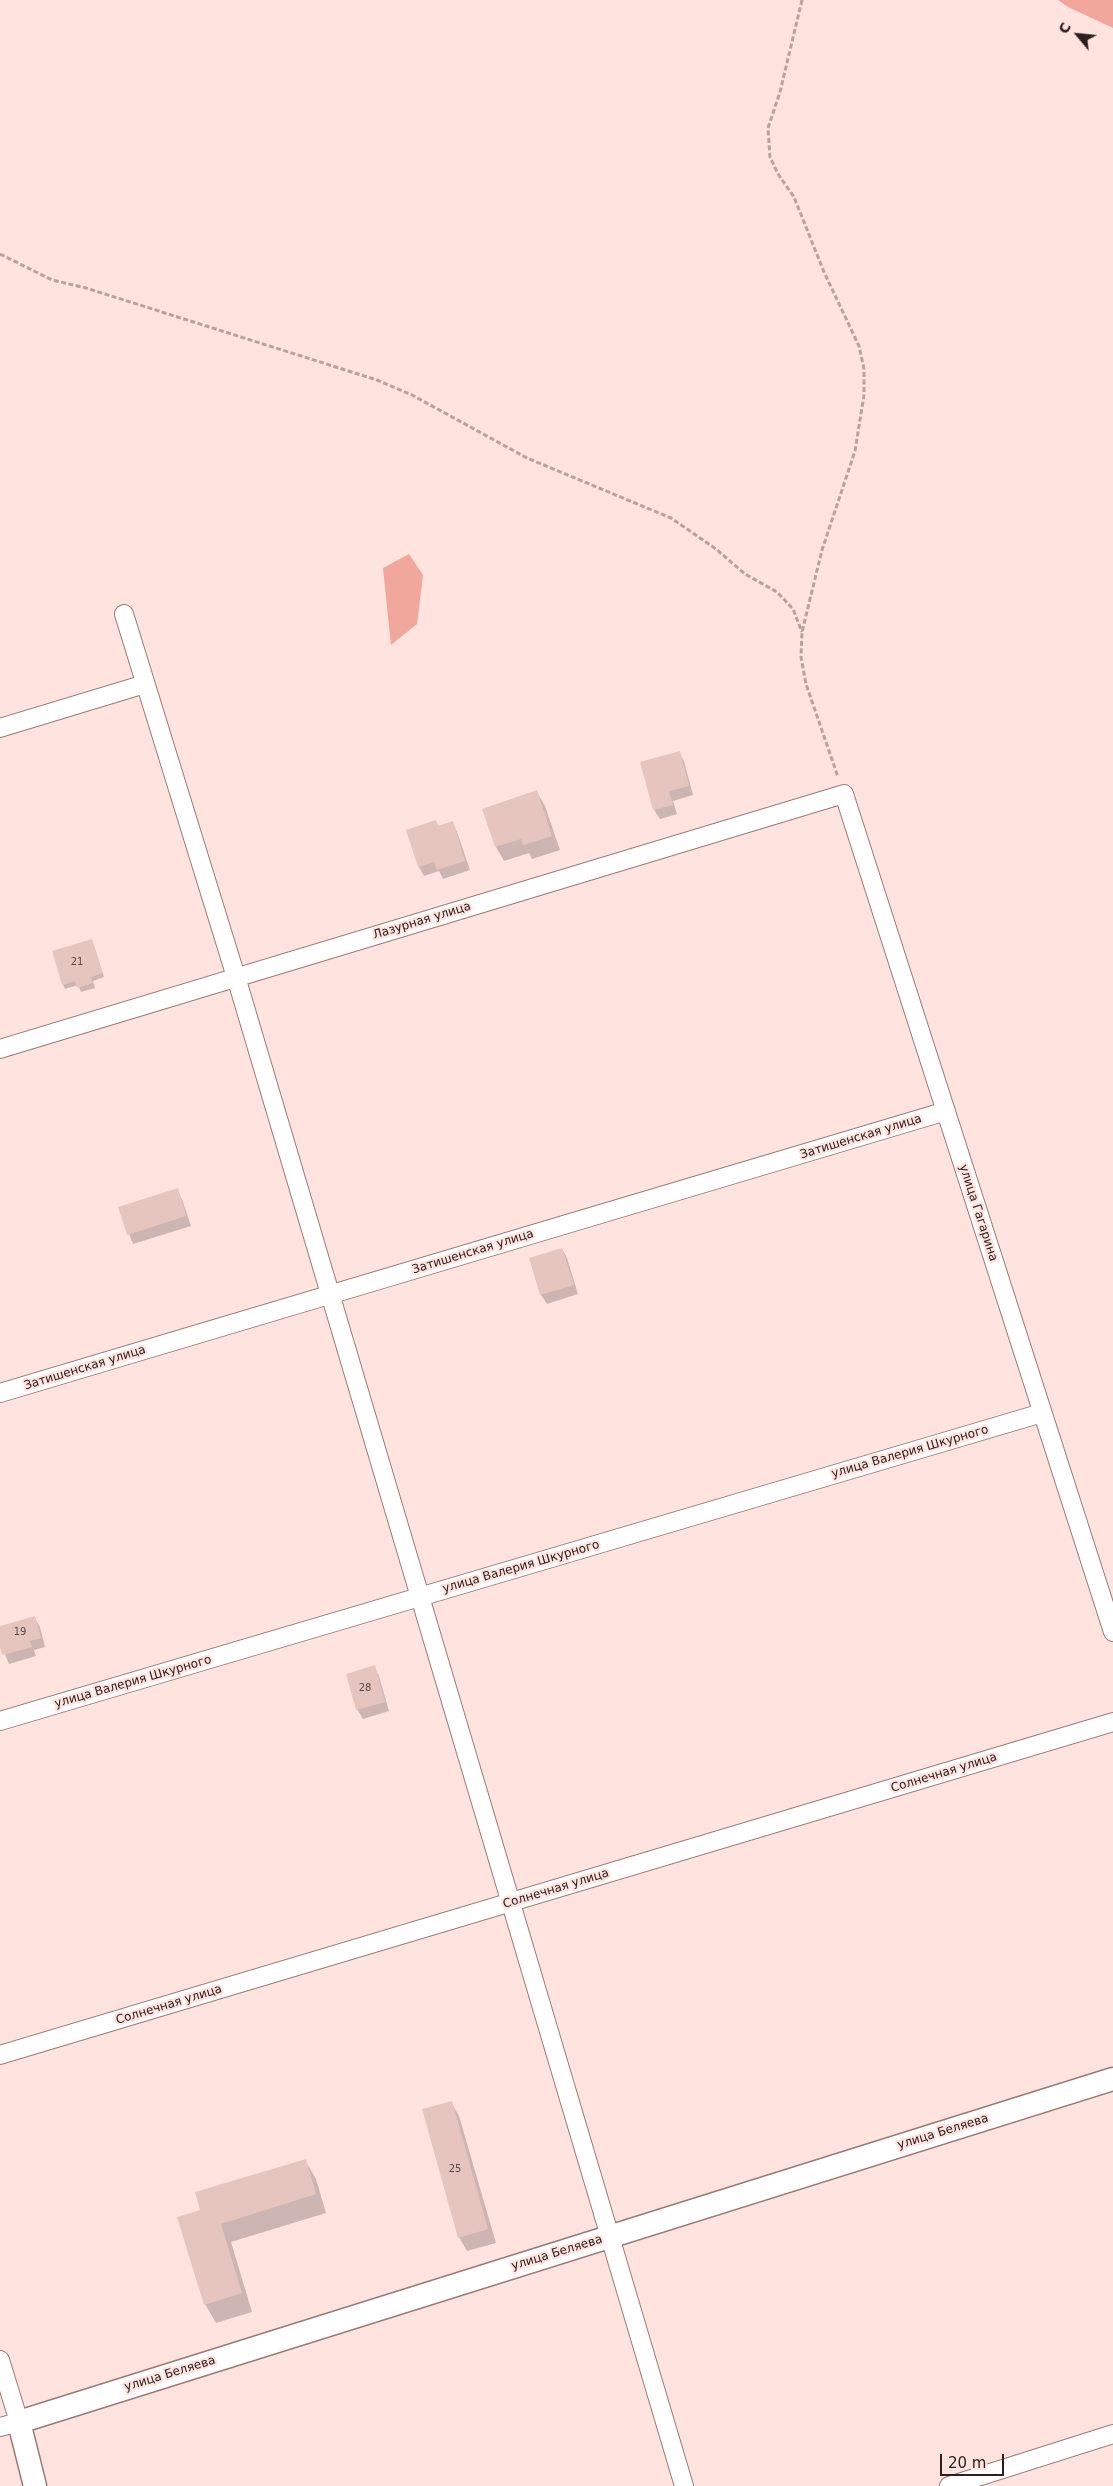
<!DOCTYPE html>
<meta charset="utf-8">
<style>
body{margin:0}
#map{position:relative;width:1113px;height:2486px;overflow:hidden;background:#ffe3df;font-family:"DejaVu Sans",sans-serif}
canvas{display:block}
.north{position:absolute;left:1053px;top:10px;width:50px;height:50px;-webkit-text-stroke:4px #ffe3df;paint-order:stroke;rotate:298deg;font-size:14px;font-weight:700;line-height:20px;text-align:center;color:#2c201e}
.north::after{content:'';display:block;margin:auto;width:18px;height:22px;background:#2c201e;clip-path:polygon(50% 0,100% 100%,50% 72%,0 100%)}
.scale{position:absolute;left:940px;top:2454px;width:64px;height:22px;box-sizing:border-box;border:2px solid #2c201e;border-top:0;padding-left:6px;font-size:15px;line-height:18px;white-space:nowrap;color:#2c201e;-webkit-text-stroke:4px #ffe3df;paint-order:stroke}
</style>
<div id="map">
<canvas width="1113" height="2486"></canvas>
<div class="north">С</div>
<div class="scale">20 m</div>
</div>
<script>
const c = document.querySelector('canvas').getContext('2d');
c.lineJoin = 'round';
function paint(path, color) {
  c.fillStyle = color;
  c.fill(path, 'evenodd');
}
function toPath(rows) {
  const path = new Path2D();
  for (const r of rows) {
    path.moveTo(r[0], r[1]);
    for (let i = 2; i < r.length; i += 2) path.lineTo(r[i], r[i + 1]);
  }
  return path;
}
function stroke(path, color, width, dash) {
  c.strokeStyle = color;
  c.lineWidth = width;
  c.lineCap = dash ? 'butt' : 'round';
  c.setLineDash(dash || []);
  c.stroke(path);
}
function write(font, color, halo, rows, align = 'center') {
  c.font = font + ' "DejaVu Sans",sans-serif';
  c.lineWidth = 4.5;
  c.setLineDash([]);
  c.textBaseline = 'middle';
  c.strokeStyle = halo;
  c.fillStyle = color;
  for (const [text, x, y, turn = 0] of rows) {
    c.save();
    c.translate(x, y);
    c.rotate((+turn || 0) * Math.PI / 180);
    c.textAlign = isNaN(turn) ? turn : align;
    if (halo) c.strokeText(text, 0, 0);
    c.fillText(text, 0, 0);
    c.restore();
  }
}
paint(toPath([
 [1058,0,1113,0,1113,28,1068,7],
 [409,554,423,575,417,624,391,645,383,568]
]), '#f1a79b');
paint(toPath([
 [679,752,684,761,693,795,673,801,677,814,660,819,654,810],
 [537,792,545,806,560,850,532,859,529,853,504,861,496,847,484,810],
 [436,822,439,827,452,822,457,832,470,870,443,879,439,871,424,876,419,867],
 [92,940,104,977,93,981,95,988,81,992,78,985,65,989,63,985],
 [177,1190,182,1199,191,1226,133,1244,119,1208],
 [562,1249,567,1258,578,1294,547,1304,541,1295,530,1259],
 [34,1617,40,1627,45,1647,34,1650,36,1656,9,1664,0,1642,0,1627],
 [374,1667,379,1676,389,1711,363,1719,357,1709],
 [451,2102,459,2116,496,2243,467,2251,459,2237],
 [305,2160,316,2179,326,2213,231,2242,252,2312,216,2323,205,2304,202,2211]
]), '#0003');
paint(toPath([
 [680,751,689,786,669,791,673,805,653,810,640,762],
 [537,790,552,836,523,845,521,839,495,847,482,809],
 [436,820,438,826,453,821,465,861,437,870,434,862,418,867,406,830],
 [92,939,103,973,91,977,93,983,77,988,75,981,62,985,52,951],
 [178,1188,186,1216,127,1235,118,1207],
 [562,1248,574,1285,540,1295,529,1258],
 [35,1616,41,1638,30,1641,32,1647,2,1655,0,1647,0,1626],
 [375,1665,385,1702,356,1710,346,1674],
 [452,2101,488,2229,458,2238,422,2109],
 [306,2159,316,2194,221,2224,242,2293,204,2305,177,2217,200,2210,195,2192]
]), '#e7c5bf');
const minor = toPath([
 [124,614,236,977,684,2486],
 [0,728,145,684],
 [0,1049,844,794,1113,1632],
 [0,1393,946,1111],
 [0,1721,1042,1413],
 [0,2055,1113,1722],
 [0,2360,19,2422,0,2427],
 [949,2486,1113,2434]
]);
const tertiary = toPath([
 [35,2486,19,2422,1113,2079]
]);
stroke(minor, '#987a75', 20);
stroke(tertiary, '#987a75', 25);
stroke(toPath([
 [802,0,780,92,768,128,770,157,778,174,794,197,824,272,859,346,864,369,864,395,855,451,822,550,802,632,801,657,806,684,838,777],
 [0,254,52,280,86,288,377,380,412,395,527,458,671,518,716,549,745,574,777,592,793,609,802,632]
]), '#b8a29e', 3, [5, 2.5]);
stroke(minor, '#fff', 18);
stroke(tertiary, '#fff', 22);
write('10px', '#5b4946', null, [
 ["21",77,962],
 ["19",20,1632],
 ["28",365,1688],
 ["25",455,2169]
]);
write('12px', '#2c201e', '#ffe3df', [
 ["Лазурная улица",422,921,-17],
 ["Затишенская улица",861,1137,-17],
 ["улица Гагарина",978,1213,72],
 ["Затишенская улица",473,1252,-17],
 ["Затишенская улица",85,1368,-17],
 ["улица Валерия Шкурного",910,1452,-16],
 ["улица Валерия Шкурного",521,1567,-16],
 ["улица Валерия Шкурного",133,1682,-16],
 ["Солнечная улица",944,1773,-17],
 ["Солнечная улица",556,1889,-17],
 ["Солнечная улица",169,2005,-17],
 ["улица Беляева",943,2132,-17],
 ["улица Беляева",557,2253,-17],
 ["улица Беляева",170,2374,-17]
]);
</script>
